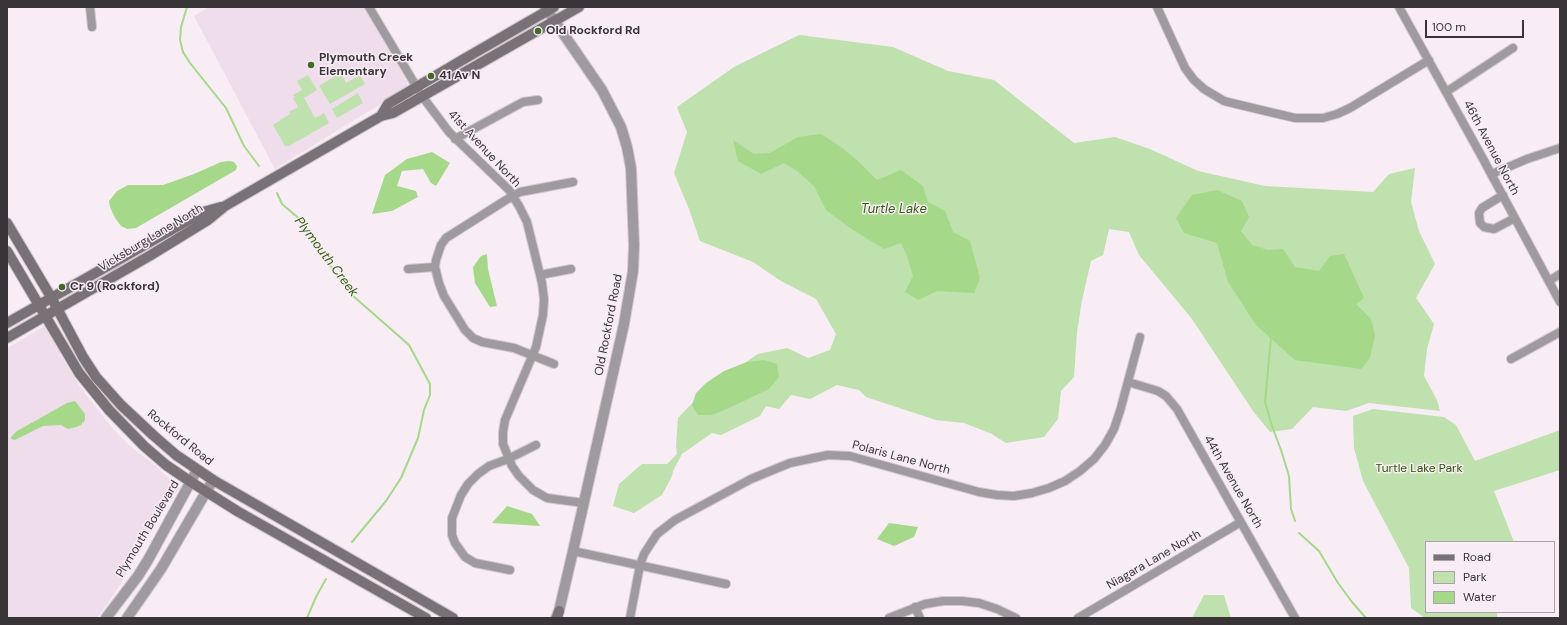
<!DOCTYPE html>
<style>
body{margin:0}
#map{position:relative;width:1567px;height:625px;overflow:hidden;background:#f8ecf5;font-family:"DM Sans",sans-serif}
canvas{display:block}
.frame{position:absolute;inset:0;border:8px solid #393438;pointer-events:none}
.legend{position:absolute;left:1425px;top:541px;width:130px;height:72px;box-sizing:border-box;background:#f8ecf5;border:1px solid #aca2a9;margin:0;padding:5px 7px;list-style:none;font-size:12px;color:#393438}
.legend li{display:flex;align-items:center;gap:8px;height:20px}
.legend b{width:20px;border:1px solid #aca2a9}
.scale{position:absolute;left:1425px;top:20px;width:99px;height:18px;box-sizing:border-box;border:2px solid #393438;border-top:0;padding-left:5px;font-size:12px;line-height:14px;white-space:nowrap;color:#393438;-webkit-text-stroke:3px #f8ecf5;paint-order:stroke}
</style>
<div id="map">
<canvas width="1567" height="625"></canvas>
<div class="frame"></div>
<ul class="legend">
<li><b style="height:5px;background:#787176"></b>Road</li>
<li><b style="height:11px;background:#bee1ad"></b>Park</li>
<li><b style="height:11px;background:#a5d889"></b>Water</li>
</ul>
<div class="scale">100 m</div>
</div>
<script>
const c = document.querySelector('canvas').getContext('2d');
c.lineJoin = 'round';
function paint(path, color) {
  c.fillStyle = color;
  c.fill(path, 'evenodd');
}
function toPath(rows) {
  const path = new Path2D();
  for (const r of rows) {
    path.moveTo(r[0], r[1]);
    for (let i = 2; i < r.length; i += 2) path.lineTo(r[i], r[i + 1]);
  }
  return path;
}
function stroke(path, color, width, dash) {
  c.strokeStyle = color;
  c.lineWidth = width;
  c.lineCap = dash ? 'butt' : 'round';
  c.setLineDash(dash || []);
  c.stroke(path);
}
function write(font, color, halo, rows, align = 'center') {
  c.font = font + ' "DM Sans",sans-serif';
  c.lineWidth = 3;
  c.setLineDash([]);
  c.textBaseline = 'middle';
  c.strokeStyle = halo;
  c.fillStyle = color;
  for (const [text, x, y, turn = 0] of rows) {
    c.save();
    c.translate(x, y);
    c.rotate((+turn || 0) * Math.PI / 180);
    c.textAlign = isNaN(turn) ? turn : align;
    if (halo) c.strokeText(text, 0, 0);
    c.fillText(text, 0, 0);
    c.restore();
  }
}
paint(toPath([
 [209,7,364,7,407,81,407,86,405,89,275,169,194,16],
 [45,326,67,366,81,388,114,430,130,446,151,462,180,488,169,501,117,590,97,618,7,618,7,348]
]), '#f0ddeb');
paint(toPath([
 [799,35,893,47,948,71,994,80,1074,143,1115,137,1150,149,1198,171,1265,186,1373,192,1389,174,1415,168,1411,202,1419,231,1435,264,1416,298,1434,324,1427,349,1424,376,1437,400,1440,411,1369,403,1346,411,1313,407,1292,429,1270,432,1253,411,1192,319,1139,255,1129,232,1109,229,1103,255,1091,261,1082,300,1077,332,1074,377,1061,391,1058,419,1044,437,1006,443,992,434,964,423,936,420,866,397,859,390,837,385,810,399,791,395,779,409,766,406,760,416,721,435,712,433,682,454,673,471,672,476,662,495,634,513,613,506,619,484,642,464,667,464,677,454,676,446,678,418,705,390,758,354,787,348,808,358,830,350,836,334,816,299,781,281,753,262,700,241,689,209,674,173,687,132,677,107,734,67],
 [308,75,317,90,304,98,315,118,324,113,329,123,289,146,285,146,273,125,290,114,289,112,298,107,293,98,295,97,293,95,302,90,297,81],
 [337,75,339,77,342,75,346,83,360,75,365,84,330,104,319,86],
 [358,93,363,103,337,118,332,109],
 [1373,409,1444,417,1456,425,1475,461,1560,430,1560,470,1494,491,1514,542,1426,542,1426,612,1497,612,1497,618,1425,618,1411,608,1409,568,1363,481,1354,448,1353,416],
 [1204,595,1224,595,1231,618,1192,618]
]), '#bee1ad');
paint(toPath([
 [821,134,841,147,859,162,877,180,901,170,923,186,928,202,945,211,953,232,970,241,980,278,974,293,937,291,918,300,905,292,913,276,907,256,901,243,884,249,853,230,826,210,814,186,797,171,784,163,761,174,738,161,733,140,754,154,770,153,798,137],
 [432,152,450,163,436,186,431,183,423,169,402,171,397,186,416,191,418,197,392,211,372,214,385,175,407,159],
 [229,161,234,162,237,166,236,170,136,228,127,229,121,226,115,218,110,207,109,201,117,191,128,185,163,185,194,174,221,162],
 [1217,190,1242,201,1249,217,1241,231,1252,245,1268,250,1283,249,1295,267,1319,271,1330,256,1344,254,1364,298,1356,304,1371,319,1375,335,1370,358,1361,369,1295,360,1256,325,1228,282,1217,243,1184,233,1176,218,1192,195],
 [487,254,488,269,497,306,490,307,475,283,473,267,481,256],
 [764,360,777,364,779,377,769,389,727,409,711,415,698,415,692,405,696,393,706,383,724,371,747,362],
 [75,401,85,414,85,420,81,425,76,427,68,429,61,425,43,426,15,440,11,439,11,437,17,431,67,403],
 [507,506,532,514,540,526,492,523],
 [889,523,918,527,914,537,894,546,877,539]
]), '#a5d889');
stroke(toPath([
 [187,7,181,27,180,40,183,52,190,63,226,108,244,146,259,166],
 [277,193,282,204,303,222,326,260,352,295,409,345,430,384,430,395,424,410,418,438,401,478,386,501,352,542],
 [1271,338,1265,402,1272,426,1281,450,1289,476,1291,509,1295,521],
 [1299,533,1319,551,1338,583,1352,602,1366,618],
 [307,618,316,597,326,579]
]), '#a5d889', 2);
const minor = toPath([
 [90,7,92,27],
 [369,7,422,96,449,132,509,190,519,206,527,222,542,283,544,299,543,315,536,347,505,420,503,432,503,444,512,466,519,476,533,490,547,498,584,503],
 [1157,7,1185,68,1194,80,1204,89,1224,101,1236,104,1295,118,1323,118,1337,114,1350,108,1429,60],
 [1399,7,1482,157,1560,302],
 [1446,92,1513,48],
 [455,139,523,102,538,100],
 [1492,174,1527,159,1560,148],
 [1503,195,1482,208,1479,213,1480,223,1484,227,1494,229,1515,218],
 [408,269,435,267],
 [540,275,571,269],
 [1549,281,1560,274],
 [1511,359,1560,332],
 [554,364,514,348,482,342,473,338,465,330,444,296,439,283,435,267,436,260,441,245,446,238,506,200,520,192,573,182],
 [1128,382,1158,391,1166,396,1177,409,1295,618],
 [573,551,726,584],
 [510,570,475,563,465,557,455,543,452,535,452,518,461,495,468,484,478,474,489,466,508,459,536,445],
 [915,607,920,618],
 [630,618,640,565,644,554,657,534,675,520,751,479,790,463,828,455,850,456,979,492,997,495,1014,496,1032,493,1049,488,1065,481,1080,471,1094,459,1105,445,1114,429,1120,411,1140,337],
 [889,618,925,604,943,601,962,601,979,603,997,609,1016,618],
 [1078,618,1241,522]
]);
const tertiary = toPath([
 [545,7,602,90,621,127,627,147,631,168,634,245,633,271,624,324,573,551,559,611,556,618],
 [106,618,138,576,148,560,197,470],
 [127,618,161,569,213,480]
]);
const secondary = toPath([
 [381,116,388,104,464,59,554,7],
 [7,223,51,297,83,357,96,377,121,405,153,435,176,455,213,480,453,618],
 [7,251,79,373,109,410,144,446,166,465,191,482,237,511,426,618],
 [7,323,203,212,221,207],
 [7,338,151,255,208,220,225,206,381,116,393,113,579,7],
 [557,618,559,611]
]);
stroke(minor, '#d2c7cf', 10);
stroke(tertiary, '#d2c7cf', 12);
stroke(secondary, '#d2c7cf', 12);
stroke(minor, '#9f9a9e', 8);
stroke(tertiary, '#9f9a9e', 10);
stroke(secondary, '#787176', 10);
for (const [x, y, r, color] of [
 [538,31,4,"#416a27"],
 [311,65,4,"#416a27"],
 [431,76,4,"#416a27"],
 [62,287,4,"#416a27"]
]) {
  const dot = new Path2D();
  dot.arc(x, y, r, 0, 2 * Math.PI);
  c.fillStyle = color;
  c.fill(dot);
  stroke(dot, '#f8ecf5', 1.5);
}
write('bold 12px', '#393438', '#f8ecf5', [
 ["Old Rockford Rd",546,31],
 ["Plymouth Creek",319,58],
 ["Elementary",319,72],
 ["41 Av N",439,76],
 ["Cr 9 (Rockford)",70,287]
], 'left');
write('12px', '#393438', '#f8ecf5', [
 ["46th Avenue North",1491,148,62],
 ["41st Avenue North",484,149,47],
 ["Vicksburg Lane North",151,238,-31],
 ["Old Rockford Road",609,325,-79],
 ["Rockford Road",180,438,39],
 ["Polaris Lane North",901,458,15],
 ["44th Avenue North",1233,482,60],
 ["Plymouth Boulevard",148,529,-59],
 ["Niagara Lane North",1154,560,-30]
]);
write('12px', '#285500', '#f8ecf5', [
 ["Turtle Lake Park",1419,469]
]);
write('italic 13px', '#315f0e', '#f8ecf5', [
 ["Turtle Lake",894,210],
 ["Plymouth Creek",326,257,53]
]);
</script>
